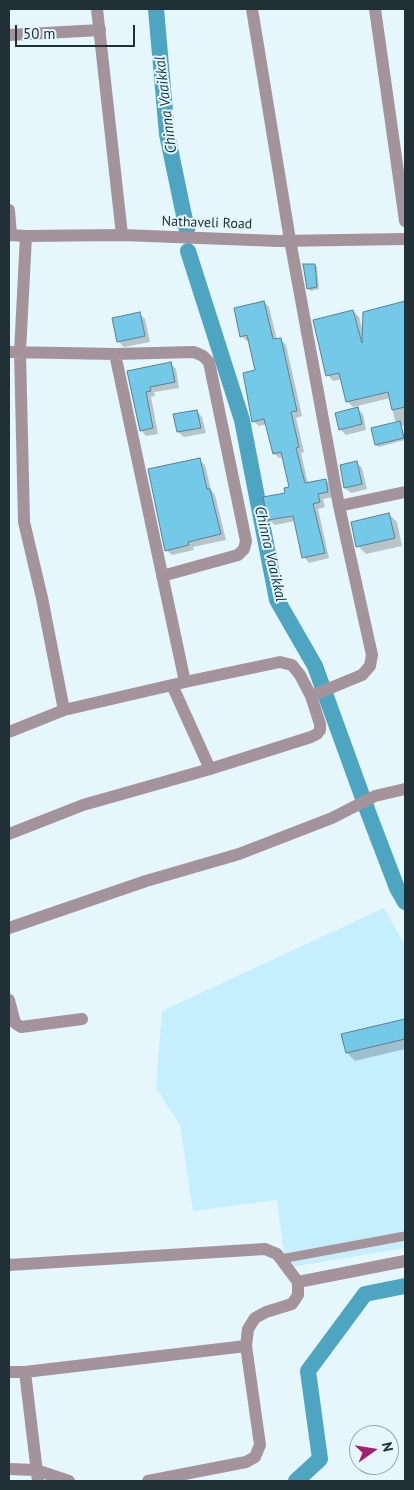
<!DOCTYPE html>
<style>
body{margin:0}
#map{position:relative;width:414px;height:1490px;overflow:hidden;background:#e5f6fc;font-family:"PT Sans",sans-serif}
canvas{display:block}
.frame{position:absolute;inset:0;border:10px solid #203036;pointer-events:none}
.north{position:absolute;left:349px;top:1425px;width:50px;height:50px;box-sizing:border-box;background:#e5f6fc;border:1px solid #96a7ad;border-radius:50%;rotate:77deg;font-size:14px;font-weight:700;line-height:20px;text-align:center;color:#203036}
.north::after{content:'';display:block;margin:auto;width:18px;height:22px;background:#a42170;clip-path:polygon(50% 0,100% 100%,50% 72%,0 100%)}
.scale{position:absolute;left:15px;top:25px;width:120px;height:22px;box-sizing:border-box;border:2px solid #203036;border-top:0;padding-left:6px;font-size:15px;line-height:18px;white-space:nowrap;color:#203036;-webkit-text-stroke:4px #e5f6fc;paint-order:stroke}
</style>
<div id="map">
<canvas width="414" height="1490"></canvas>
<div class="frame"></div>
<div class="north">N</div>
<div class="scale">50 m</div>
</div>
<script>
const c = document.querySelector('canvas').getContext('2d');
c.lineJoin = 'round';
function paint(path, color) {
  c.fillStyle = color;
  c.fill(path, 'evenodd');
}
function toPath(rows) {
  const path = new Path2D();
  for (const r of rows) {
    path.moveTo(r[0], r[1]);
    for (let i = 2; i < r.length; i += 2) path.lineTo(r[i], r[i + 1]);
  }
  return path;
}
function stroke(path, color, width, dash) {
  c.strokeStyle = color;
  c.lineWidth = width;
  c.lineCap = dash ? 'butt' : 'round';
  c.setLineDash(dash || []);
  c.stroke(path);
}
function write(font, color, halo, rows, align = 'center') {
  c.font = font + ' "PT Sans",sans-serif';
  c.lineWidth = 4;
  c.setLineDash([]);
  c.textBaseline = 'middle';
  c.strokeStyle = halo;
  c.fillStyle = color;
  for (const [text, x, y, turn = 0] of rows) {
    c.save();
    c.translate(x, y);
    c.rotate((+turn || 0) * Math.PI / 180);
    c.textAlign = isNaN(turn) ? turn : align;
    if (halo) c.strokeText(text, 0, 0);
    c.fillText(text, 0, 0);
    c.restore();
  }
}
paint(toPath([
 [384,908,405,945,405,1248,286,1268,277,1200,193,1211,180,1125,156,1088,162,1011]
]), '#c6effe');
paint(toPath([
 [315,265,317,267,319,289,311,291,308,288],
 [264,302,269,307,277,340,280,339,286,345,302,416,296,418,304,452,301,453,308,484,325,480,331,485,333,497,323,499,325,507,318,509,329,558,309,563,304,557,295,521,275,525,269,520,265,498,287,494,290,488,283,457,279,458,274,453,267,424,259,426,253,421,256,371,249,341,247,341,242,336],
 [405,303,405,425,402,426,405,440,379,447,376,445,372,428,398,423,395,421,390,398,353,407,347,401,342,379,333,381,328,375,353,311,359,317,363,332,364,313],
 [140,314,145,319,150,342,124,347,118,341],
 [171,364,176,369,179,388,154,392,155,396,151,397,158,434,146,436,141,430,128,372],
 [357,409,363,414,366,430,346,435,340,429],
 [197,411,202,417,206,433,184,437,178,432,175,415],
 [199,460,205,465,211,490,215,495,226,540,193,547,194,550,172,555,166,550],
 [356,462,362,468,367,489,351,493,345,488],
 [389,514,397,522,402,546,366,554,358,546],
 [405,1020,405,1049,355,1061,347,1053,343,1035]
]), '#0003');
stroke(toPath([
 [156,9,167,134,187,230],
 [188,251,242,420,277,600,315,666,368,812,397,888,405,902],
 [296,1481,320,1459,308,1371,365,1294,405,1286]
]), '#4ea5c2', 16);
const building = toPath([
 [303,264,315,264,317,287,307,289,303,264],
 [264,301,273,339,281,338,297,411,291,412,299,447,296,448,305,483,326,479,328,492,318,494,320,502,313,504,325,553,302,558,293,516,268,520,263,497,285,493,284,488,289,487,281,452,273,454,264,419,252,422,243,373,255,370,247,335,240,337,234,308,264,301],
 [405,301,405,407,392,410,388,392,346,402,339,373,326,376,313,320,353,310,362,343,363,312,405,301],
 [140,312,145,336,117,342,112,318,140,312],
 [171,362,175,382,150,387,151,391,146,392,153,428,140,431,127,371,171,362],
 [358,407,362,424,339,430,335,413,358,407],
 [197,410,201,428,177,432,173,414,197,410],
 [400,421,404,438,375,445,371,428,400,421],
 [200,458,207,489,210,489,221,534,188,542,189,545,165,551,148,469,200,458],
 [357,461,362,484,344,488,340,465,357,461],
 [389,513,395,538,356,547,351,522,389,513],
 [405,1019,405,1039,346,1053,341,1034,405,1019]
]);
paint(building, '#73c9e7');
stroke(building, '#5a818f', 1);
stroke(toPath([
 [281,1259,405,1236]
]), '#a4939b', 9);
stroke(toPath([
 [97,9,122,235],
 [252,9,290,240,339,506,372,655,370,666,362,675,311,696],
 [375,9,405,221],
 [9,35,100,30],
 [9,210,11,235],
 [26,236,20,352,24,522,42,598,64,710],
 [9,352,115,354,194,352,203,356,209,362,246,541,244,549,238,555,162,576],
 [115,354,185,682],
 [339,506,405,492],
 [172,685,210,769],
 [9,732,64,710,185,682,280,662,292,665,300,675,311,696,320,724,320,730,317,734,311,737,210,769,83,805,9,834],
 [9,928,146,881,239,854,332,818,375,796,405,789],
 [9,1000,15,1023,21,1027,82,1019],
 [9,1265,265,1249,277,1254,298,1282,405,1261],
 [9,1372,25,1372,246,1346,248,1329,255,1318,266,1312,292,1304,298,1295,298,1282],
 [25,1372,38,1481],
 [9,1469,36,1470,69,1481],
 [148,1481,246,1462,255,1457,260,1445,246,1346]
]), '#a4939b', 12);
stroke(toPath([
 [9,235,26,236,122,235,278,241,405,239]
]), '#a4939b', 12);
write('14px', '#203036', '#e5f6fc', [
 ["Nathaveli Road",207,223,2]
]);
write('italic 15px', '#0d3642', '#e5f6fc', [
 ["Chinna Vaaikkal",166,105,-97],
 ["Chinna Vaaikkal",270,554,77]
]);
</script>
